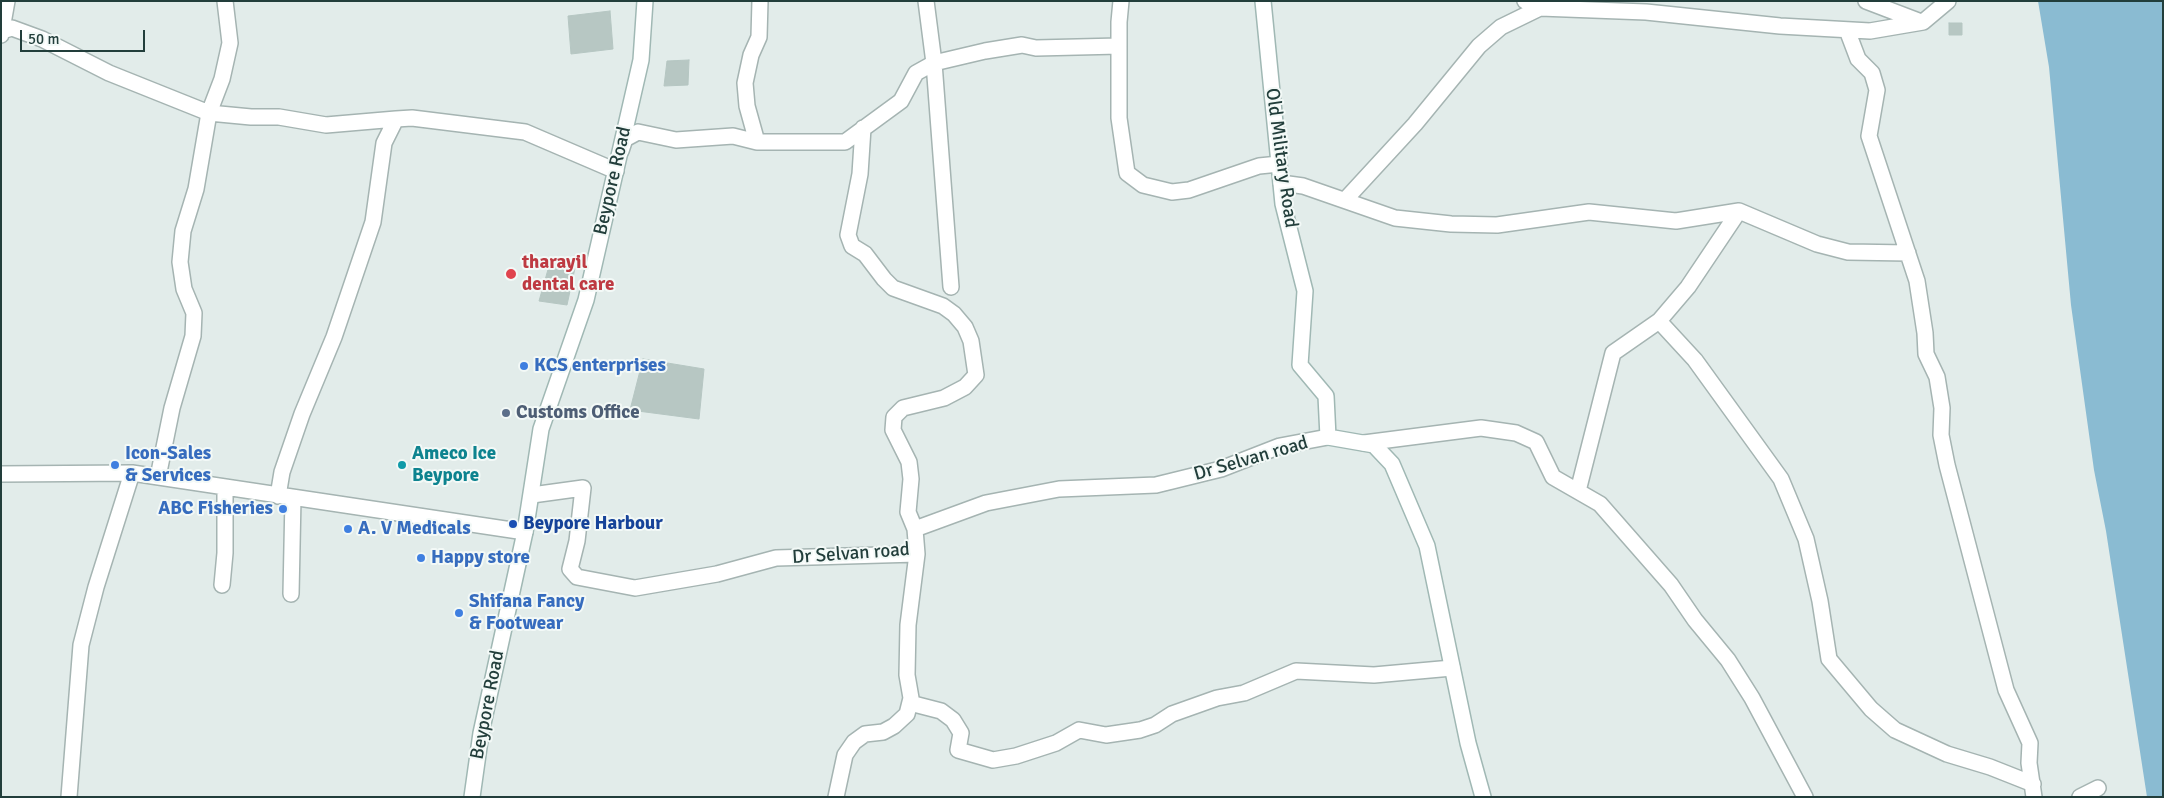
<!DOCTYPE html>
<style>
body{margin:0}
#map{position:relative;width:2164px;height:798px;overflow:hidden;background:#e2ecea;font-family:Signika,sans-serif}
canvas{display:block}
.frame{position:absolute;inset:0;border:2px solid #223e3b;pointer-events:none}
.scale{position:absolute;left:20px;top:30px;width:125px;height:22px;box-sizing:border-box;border:2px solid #223e3b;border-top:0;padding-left:6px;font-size:15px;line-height:18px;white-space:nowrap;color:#223e3b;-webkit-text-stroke:4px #f3f9f7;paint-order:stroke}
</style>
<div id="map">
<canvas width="2164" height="798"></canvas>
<div class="frame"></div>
<div class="scale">50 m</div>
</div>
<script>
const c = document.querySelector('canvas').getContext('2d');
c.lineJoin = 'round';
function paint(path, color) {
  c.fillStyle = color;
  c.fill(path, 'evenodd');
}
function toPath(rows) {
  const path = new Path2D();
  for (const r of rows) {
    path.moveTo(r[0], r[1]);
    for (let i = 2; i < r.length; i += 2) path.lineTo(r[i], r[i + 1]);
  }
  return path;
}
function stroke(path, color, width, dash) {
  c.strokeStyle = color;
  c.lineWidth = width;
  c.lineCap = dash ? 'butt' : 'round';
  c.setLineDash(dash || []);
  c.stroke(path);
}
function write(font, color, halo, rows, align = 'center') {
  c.font = font + ' Signika,sans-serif';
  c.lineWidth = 4;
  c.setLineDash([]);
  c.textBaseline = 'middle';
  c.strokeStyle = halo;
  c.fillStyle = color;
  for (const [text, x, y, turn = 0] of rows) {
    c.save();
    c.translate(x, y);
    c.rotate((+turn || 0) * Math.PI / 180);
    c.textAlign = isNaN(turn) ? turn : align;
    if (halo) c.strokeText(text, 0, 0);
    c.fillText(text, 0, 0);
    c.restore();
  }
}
paint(toPath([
 [2038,1,2163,1,2163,797,2147,797,2106,531,2094,470,2071,305,2049,67]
]), '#8abbd2');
const building = toPath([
 [610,11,613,49,571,54,568,16,610,11],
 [1949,23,1962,23,1962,35,1949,35,1949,23],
 [689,60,688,85,664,86,667,61,689,60],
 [551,259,575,268,567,305,539,301,551,259],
 [643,359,704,369,699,419,630,410,643,359]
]);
paint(building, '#b7c7c3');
stroke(building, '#b5c6c2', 1);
const street = toPath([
 [926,1,934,63,951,287],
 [1121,1,1119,22,1119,118,1127,173,1143,185,1172,192,1189,190,1259,166,1279,164],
 [1525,1,1540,8,1646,12,1780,26,1870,31,1923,22,1948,1],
 [1866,1,1921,22],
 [1847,30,1858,59,1872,73,1877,90,1869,136,1917,281,1925,333,1926,354,1937,377,1942,408,1941,435,1947,465,2006,690,2030,743,2029,763,2034,797],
 [2,31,12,28,42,39,109,73,209,113,251,117,279,117,326,125,396,119],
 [1,35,7,1],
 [863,128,860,174,848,235,852,246,865,254,884,279,893,288,943,306,954,314,965,327,971,341,976,375,965,387,944,398,903,408,894,417,893,430,909,462,911,479,908,512,915,529],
 [757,142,747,106,745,83,751,55,759,37,760,1],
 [621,151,625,139,638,132,676,140,733,136,757,142,845,142,901,101,916,73,934,63,985,51,1022,45,1036,48,1119,46],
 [1281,183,1303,186,1395,218,1451,224,1497,225,1589,212,1676,221,1739,211],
 [1345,200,1415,124,1479,46,1501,27,1540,8],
 [1659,321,1695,360,1781,479,1806,539,1820,601,1829,659,1871,709,1895,730,1947,754,1990,767,2033,784],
 [1364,443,1481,428,1516,433,1536,442,1553,477,1600,504,1671,585,1695,620,1728,660,1752,698,1805,797],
 [1,474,132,473,525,532],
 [158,477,172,408,193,336,194,313,184,289,180,262,183,231,196,189,209,113,222,79,230,43,225,1],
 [1578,491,1613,353,1659,321,1688,287,1739,211,1817,244,1848,252,1908,253],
 [532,495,583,488,577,541,570,569,577,577,635,588,717,574,776,558,917,554,915,529,986,503,1059,489,1156,485,1221,469,1280,446,1328,437],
 [278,496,282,472,302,414,334,337,373,222,384,143,396,119,412,118,525,132,616,171],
 [222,585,225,553,225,488],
 [291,594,293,498],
 [910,703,941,711,953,720,961,733,958,750,993,760,1016,756,1056,743,1079,730,1106,735,1140,730,1155,725,1172,714,1217,698,1244,693,1296,671,1374,675,1452,668],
 [69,797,81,645,96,587,132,473],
 [836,797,845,755,854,742,865,734,883,732,894,726,907,714,911,698,907,675,908,625,917,554],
 [2080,797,2098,788]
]);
const secondary = toPath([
 [1263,1,1283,204,1305,291,1300,365,1326,396,1328,437,1374,445,1392,464,1427,546,1468,743,1483,797],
 [472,797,481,733,525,532,541,429,586,300,641,60,645,1]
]);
stroke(street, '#a5b4b2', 18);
stroke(secondary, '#a0b8b4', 18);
stroke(street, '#fff', 15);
stroke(secondary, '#fff', 15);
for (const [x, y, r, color] of [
 [511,274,6,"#e0444e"],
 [524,366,5,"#3f7fe0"],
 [506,413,5,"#5c6f8a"],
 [115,465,5,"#3f7fe0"],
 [402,465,5,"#0f9aa8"],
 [283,509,5,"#3f7fe0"],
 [513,524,5,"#1a4fb4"],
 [348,529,5,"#3f7fe0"],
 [421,558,5,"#3f7fe0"],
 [459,613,5,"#3f7fe0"]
]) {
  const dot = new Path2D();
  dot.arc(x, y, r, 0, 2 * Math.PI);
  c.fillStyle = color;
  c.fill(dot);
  stroke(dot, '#f3f9f7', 2);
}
write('19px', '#223e3b', '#f3f9f7', [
 ["Old Military Road",1281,158,82],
 ["Beypore Road",613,181,-77],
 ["Dr Selvan road",1251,459,-16],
 ["Dr Selvan road",851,554,-4],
 ["Beypore Road",488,705,-79]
]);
write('bold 19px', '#be3a42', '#f3f9f7', [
 ["tharayil",522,263],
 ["dental care",522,285]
], 'left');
write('bold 19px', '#366cbe', '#f3f9f7', [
 ["KCS enterprises",534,366],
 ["Icon-Sales",125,454],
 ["& Services",125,476],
 ["ABC Fisheries",273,509,"right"],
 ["A. V Medicals",358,529],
 ["Happy store",431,558],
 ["Shifana Fancy",469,602],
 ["& Footwear",469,624]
], 'left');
write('bold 19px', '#4e5e75', '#f3f9f7', [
 ["Customs Office",516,413]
], 'left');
write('bold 19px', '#0d838f', '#f3f9f7', [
 ["Ameco Ice",412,454],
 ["Beypore",412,476]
], 'left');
write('bold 19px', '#164399', '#f3f9f7', [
 ["Beypore Harbour",523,524]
], 'left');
</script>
